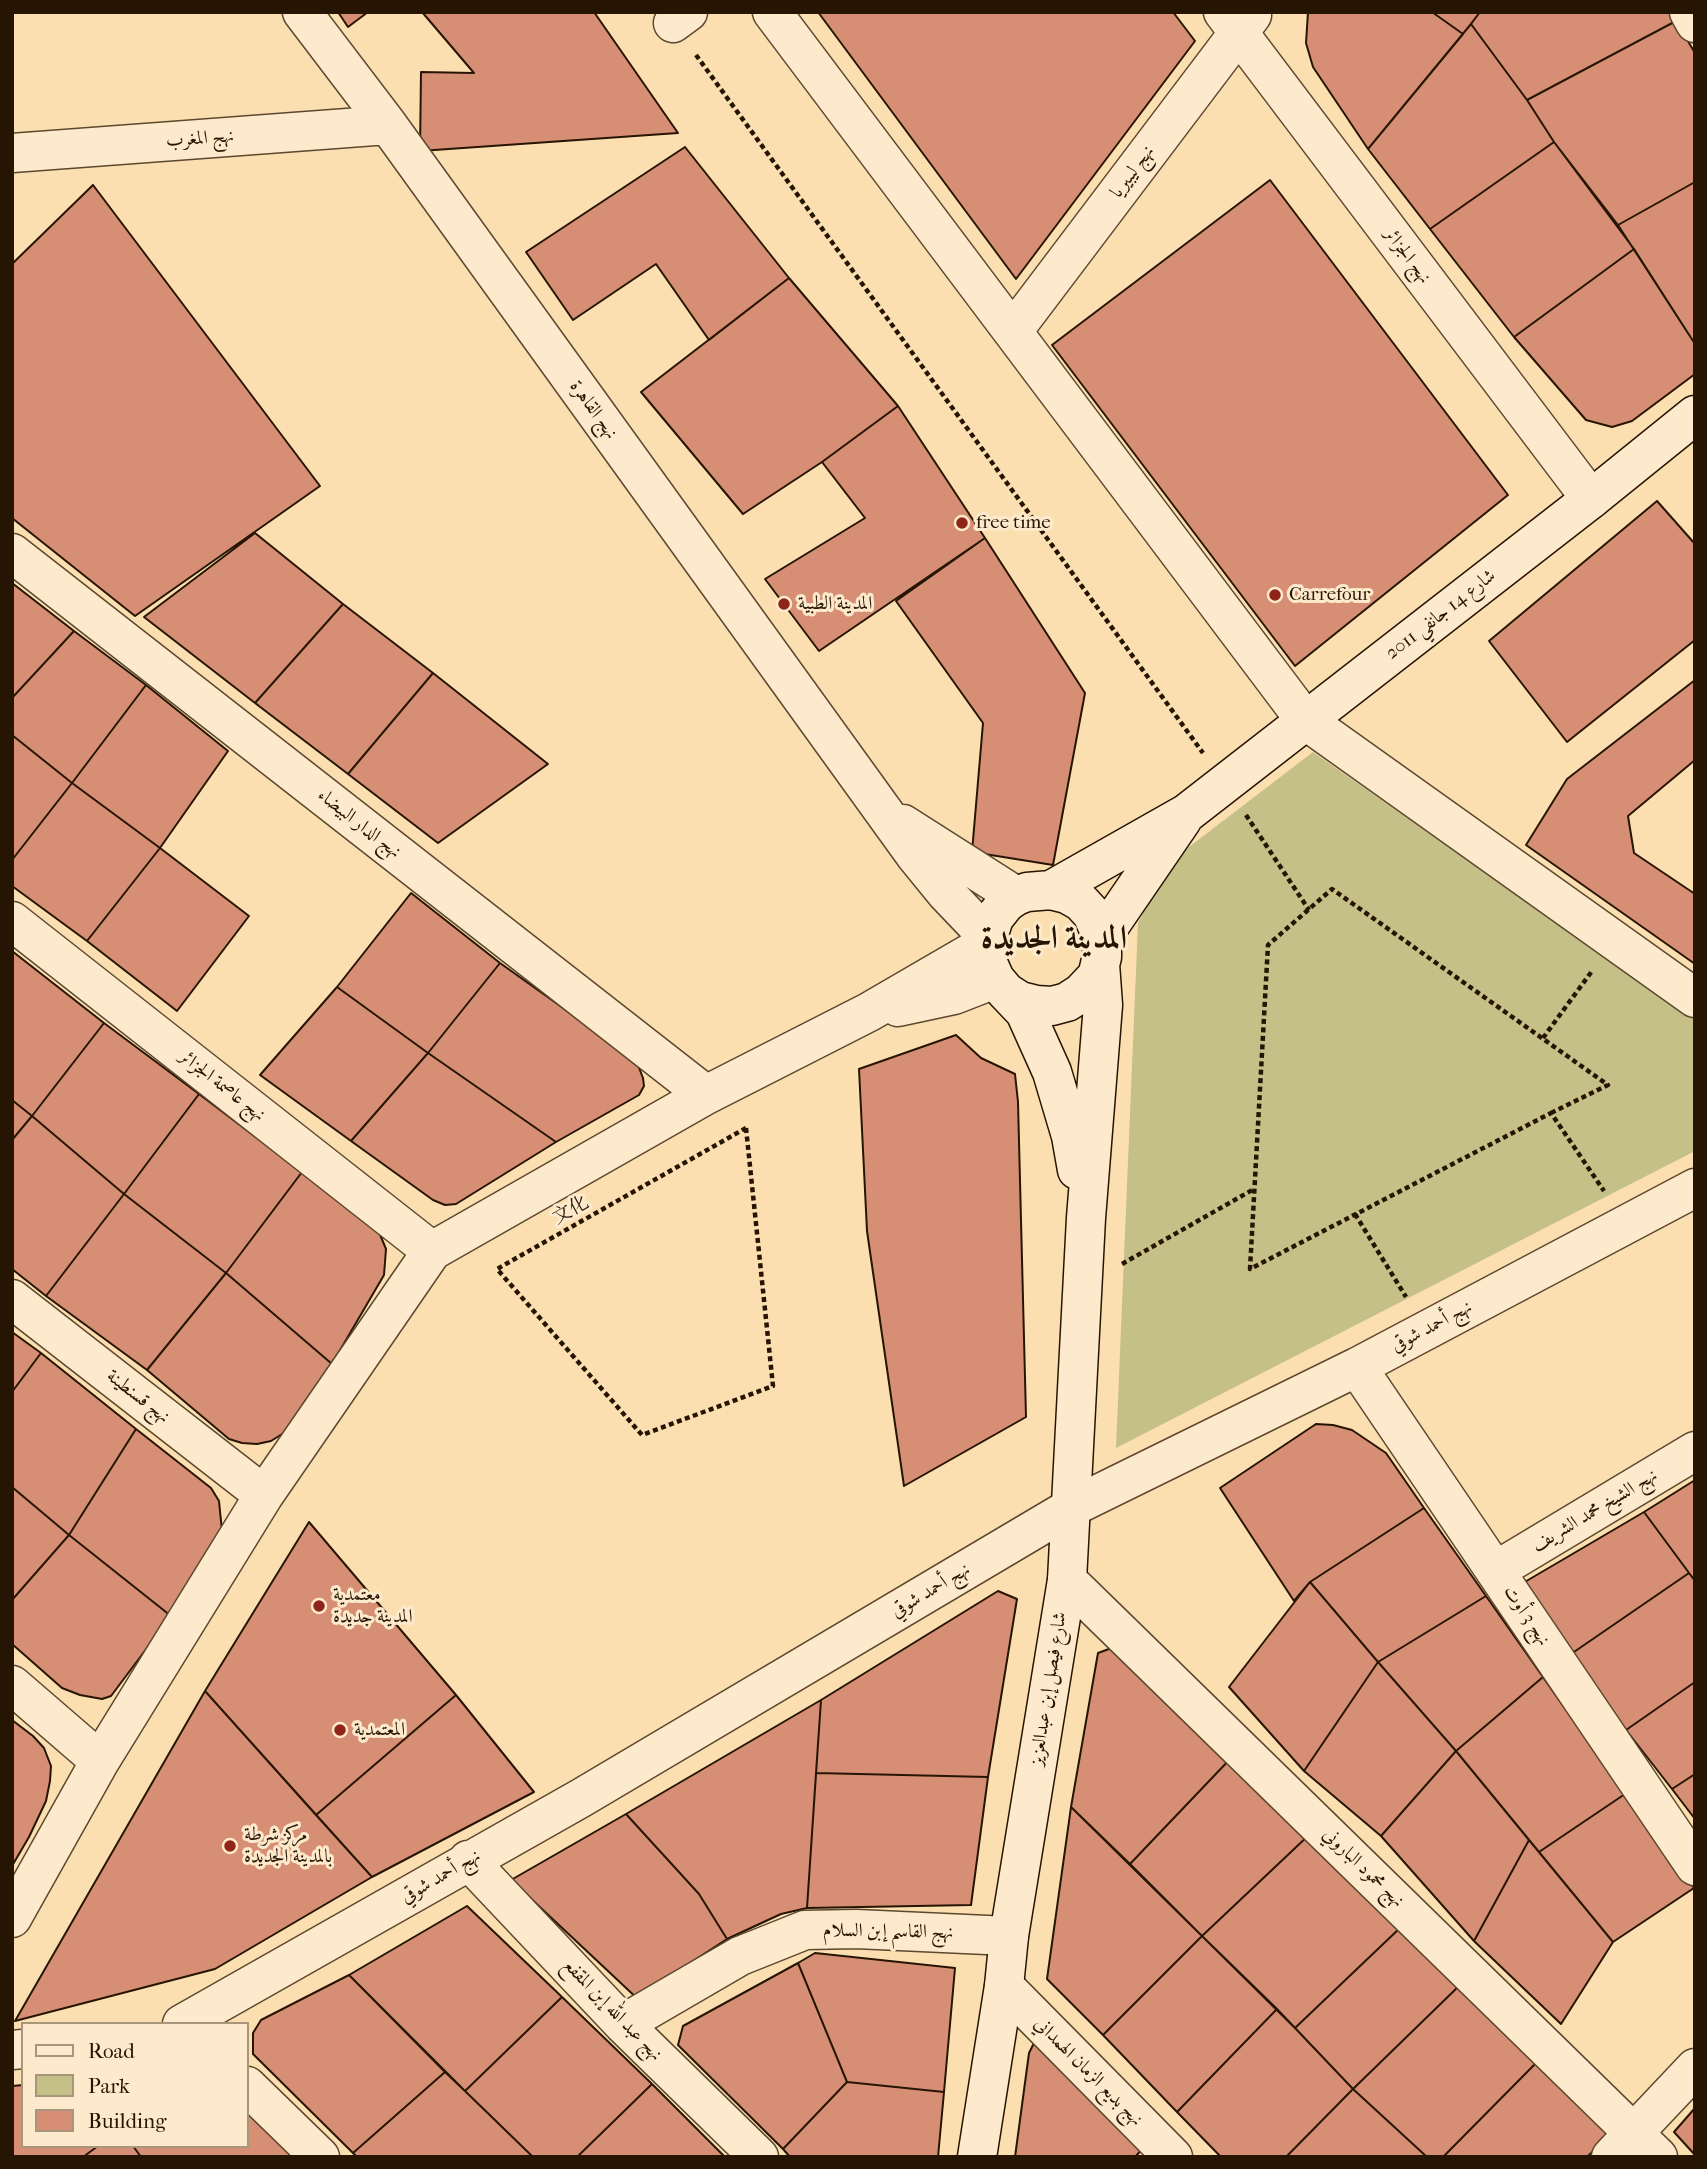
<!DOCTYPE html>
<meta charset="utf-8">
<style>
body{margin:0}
#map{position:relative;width:1707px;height:2169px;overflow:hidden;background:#fcdfb1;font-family:"IM FELL French Canon",serif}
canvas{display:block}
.frame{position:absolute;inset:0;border:14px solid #271504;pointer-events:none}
.legend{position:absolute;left:21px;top:2022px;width:228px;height:126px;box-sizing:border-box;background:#fdeacc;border:2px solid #a7957c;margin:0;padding:9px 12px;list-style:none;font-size:21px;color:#271504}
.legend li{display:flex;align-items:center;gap:14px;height:35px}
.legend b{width:35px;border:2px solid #a7957c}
</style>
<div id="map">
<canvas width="1707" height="2169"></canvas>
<div class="frame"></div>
<ul class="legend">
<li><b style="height:9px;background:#fdeacc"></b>Road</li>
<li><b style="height:19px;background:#c5c087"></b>Park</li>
<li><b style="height:19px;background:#d68f74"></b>Building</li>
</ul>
</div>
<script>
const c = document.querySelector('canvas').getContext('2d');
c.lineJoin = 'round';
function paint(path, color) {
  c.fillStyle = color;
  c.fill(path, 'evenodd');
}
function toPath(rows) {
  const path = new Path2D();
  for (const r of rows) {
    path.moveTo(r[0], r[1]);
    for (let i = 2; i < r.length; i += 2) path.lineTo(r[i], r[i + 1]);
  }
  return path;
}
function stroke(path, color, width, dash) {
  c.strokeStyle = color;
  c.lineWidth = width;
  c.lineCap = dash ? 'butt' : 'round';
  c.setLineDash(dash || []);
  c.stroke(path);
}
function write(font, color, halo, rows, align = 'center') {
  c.font = font + ' "IM FELL French Canon",Amiri,"Noto Serif SC",serif';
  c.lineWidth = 6;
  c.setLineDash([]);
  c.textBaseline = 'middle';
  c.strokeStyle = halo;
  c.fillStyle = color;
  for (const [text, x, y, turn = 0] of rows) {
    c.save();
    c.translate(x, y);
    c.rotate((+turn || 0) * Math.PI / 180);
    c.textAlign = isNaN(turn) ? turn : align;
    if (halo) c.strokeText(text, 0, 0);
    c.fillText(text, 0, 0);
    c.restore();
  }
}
paint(toPath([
 [1313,752,1695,1020,1695,1151,1116,1448,1138,923,1172,860]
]), '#c5c087');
const building = toPath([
 [338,12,368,12,348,27,338,12],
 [422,12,594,12,678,133,420,151,421,72,474,73,422,12],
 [818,12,1173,12,1195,41,1016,279,818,12],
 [1308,12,1432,12,1463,34,1368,149,1313,67,1306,43,1308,12],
 [1432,12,1480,12,1463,34,1432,12],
 [1480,12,1671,12,1676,21,1527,100,1471,24,1480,12],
 [1676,21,1695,53,1695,182,1618,225,1554,142,1527,100,1676,21],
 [1471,24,1527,100,1554,142,1430,229,1368,149,1471,24],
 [1554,142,1634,249,1514,337,1430,229,1554,142],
 [685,147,789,278,709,340,656,264,573,320,526,252,685,147],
 [1270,180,1508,495,1295,666,1052,345,1270,180],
 [1695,182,1695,344,1618,225,1695,182],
 [93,185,320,486,135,616,12,518,12,264,93,185],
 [1634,249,1695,344,1695,374,1632,421,1612,427,1586,420,1514,337,1634,249],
 [789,278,898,406,822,462,743,514,641,392,789,278],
 [898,406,985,538,819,651,765,579,865,518,822,462,898,406],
 [1657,501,1695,544,1695,640,1567,742,1489,641,1657,501],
 [255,533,343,604,255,703,144,617,255,533],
 [985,538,1085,693,1053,865,972,852,983,723,896,601,985,538],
 [12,583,74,631,12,698,12,583],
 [343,604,433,673,348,774,255,703,343,604],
 [74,631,146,685,72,783,12,735,12,698,74,631],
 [433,673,548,764,438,843,348,774,433,673],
 [1695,680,1695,760,1628,816,1634,853,1695,894,1695,964,1526,845,1567,779,1695,680],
 [146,685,228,751,160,848,72,783,146,685],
 [12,735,72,783,12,860,12,735],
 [72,783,160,848,87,941,12,886,12,860,72,783],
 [160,848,249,916,177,1011,87,941,160,848],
 [411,893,500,963,428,1053,337,987,411,893],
 [12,951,104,1023,32,1116,12,1100,12,951],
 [500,963,636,1060,643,1078,644,1086,639,1095,556,1142,428,1053,500,963],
 [337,987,428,1053,351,1141,260,1075,337,987],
 [104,1023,199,1094,124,1194,32,1116,104,1023],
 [956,1035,981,1058,1015,1074,1018,1102,1026,1417,904,1486,867,1231,859,1069,956,1035],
 [428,1053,556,1142,456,1204,445,1205,433,1200,351,1141,428,1053],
 [199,1094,302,1172,226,1273,124,1194,199,1094],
 [12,1100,32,1116,12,1140,12,1100],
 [32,1116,124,1194,46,1296,12,1269,12,1140,32,1116],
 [302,1172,379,1232,386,1249,384,1275,332,1364,226,1273,302,1172],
 [124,1194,226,1273,147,1370,46,1296,124,1194],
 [226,1273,332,1364,287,1431,271,1441,257,1444,242,1443,229,1439,147,1370,226,1273],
 [12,1332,41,1353,12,1392,12,1332],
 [41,1353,136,1429,69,1535,12,1487,12,1392,41,1353],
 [1316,1424,1333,1425,1352,1430,1386,1453,1424,1508,1310,1582,1294,1601,1220,1488,1316,1424],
 [136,1429,211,1488,219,1501,222,1531,171,1616,69,1535,136,1429],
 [1695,1480,1695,1581,1644,1512,1695,1480],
 [12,1487,69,1535,12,1600,12,1487],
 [1424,1508,1486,1596,1378,1662,1310,1582,1424,1508],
 [1644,1512,1689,1573,1571,1654,1523,1583,1644,1512],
 [309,1522,456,1695,316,1815,205,1691,309,1522],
 [69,1535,171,1616,111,1696,102,1699,80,1695,62,1688,12,1644,12,1600,69,1535],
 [1689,1573,1695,1581,1695,1682,1626,1730,1571,1654,1689,1573],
 [1310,1582,1378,1662,1304,1771,1229,1687,1310,1582],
 [998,1591,1017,1599,988,1777,816,1773,821,1700,998,1591],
 [1486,1596,1543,1677,1456,1751,1378,1662,1486,1596],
 [1117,1646,1232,1757,1130,1864,1071,1807,1098,1653,1117,1646],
 [1378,1662,1456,1751,1381,1836,1304,1771,1378,1662],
 [1543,1677,1625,1794,1539,1852,1456,1751,1543,1677],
 [1695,1682,1695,1774,1672,1789,1626,1730,1695,1682],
 [205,1691,372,1877,215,1969,15,2021,205,1691],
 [456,1695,534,1792,372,1877,316,1815,456,1695],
 [821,1700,807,1908,781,1914,727,1939,699,1894,626,1814,821,1700],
 [12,1720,33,1736,44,1748,51,1766,50,1781,46,1801,29,1837,12,1866,12,1720],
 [1456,1751,1529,1840,1474,1941,1381,1836,1456,1751],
 [1232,1757,1310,1834,1202,1936,1130,1864,1232,1757],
 [816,1773,988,1777,971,1905,807,1908,816,1773],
 [1695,1774,1695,1819,1672,1789,1695,1774],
 [1625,1794,1694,1888,1613,1942,1539,1852,1625,1794],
 [1071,1807,1202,1936,1103,2035,1047,1979,1071,1807],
 [626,1814,699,1894,727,1939,681,1969,641,2002,511,1880,626,1814],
 [1310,1834,1401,1927,1295,2028,1202,1936,1310,1834],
 [1529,1840,1613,1942,1561,2024,1474,1941,1529,1840],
 [467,1906,562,1997,465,2091,349,1975,467,1906],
 [1401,1927,1460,1985,1353,2089,1295,2028,1401,1927],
 [1202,1936,1277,2009,1177,2112,1103,2035,1202,1936],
 [815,1953,955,1968,944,2092,847,2082,798,1963,815,1953],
 [798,1963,847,2082,783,2149,678,2045,683,2026,798,1963],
 [349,1975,445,2072,353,2153,253,2054,253,2033,261,2020,349,1975],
 [1460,1985,1537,2062,1443,2157,1427,2157,1353,2089,1460,1985],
 [562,1997,652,2084,577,2157,533,2157,465,2091,562,1997],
 [1277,2009,1353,2089,1286,2157,1221,2157,1177,2112,1277,2009],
 [1038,2035,1145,2146,1135,2157,1015,2157,1029,2053,1038,2035],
 [1537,2062,1613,2132,1587,2157,1443,2157,1537,2062],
 [445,2072,465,2091,533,2157,357,2157,353,2153,445,2072],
 [847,2082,944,2092,938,2157,790,2157,783,2149,847,2082],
 [652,2084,725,2157,577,2157,652,2084],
 [23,2085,23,2146,98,2146,83,2157,12,2157,12,2086,23,2085],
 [1353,2089,1427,2157,1286,2157,1353,2089],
 [1695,2108,1695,2155,1674,2132,1695,2108],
 [247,2109,293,2157,141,2157,133,2146,247,2146,247,2109],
 [98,2146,133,2146,141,2157,83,2157,98,2146]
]);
paint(building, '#d68f74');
stroke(building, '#271504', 2);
const minor = toPath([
 [302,12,388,125,915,855,946,893,987,936],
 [772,12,1305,720,1695,998],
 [1223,12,1591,499],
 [1689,12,1695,23],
 [673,23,688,12],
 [12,153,388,125],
 [1013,331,1252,15],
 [12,553,706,1095],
 [903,824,1016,896],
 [12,921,432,1251],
 [898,1007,954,995,995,979],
 [12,1299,264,1495],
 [1357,1367,1695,1866],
 [1495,1571,1695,1451],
 [1067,1580,1658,2157],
 [12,1685,100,1761],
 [468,1860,623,2024,759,2157],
 [12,1918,100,1761,264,1495,432,1251,706,1095,869,1012,986,944],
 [1004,1986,1173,2157],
 [182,2024,581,1798,1072,1507,1357,1367,1695,1188],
 [623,2024,740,1956,805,1930,856,1929,1009,1936],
 [12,2050,23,2049],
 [247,2086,320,2157],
 [1611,2157,1695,2068]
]);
const secondary = toPath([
 [1051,890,1187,813,1591,499,1695,415],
 [1102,937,1182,820],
 [1006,992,1020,1001,1036,1005,1052,1006,1067,1002,1081,993,1097,976,1102,957,1102,937,1092,914,1081,902,1067,894,1051,890,1027,892,1016,896,1006,903,994,918,986,944,988,963,995,979,1006,992,1025,1012,1052,1072,1071,1136,1077,1170],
 [977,2157,1004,1986,1009,1936,1067,1580,1086,1218,1103,1005,1100,964]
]);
stroke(minor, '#5c482f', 41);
stroke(secondary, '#271504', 41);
stroke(toPath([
 [696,55,1203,753],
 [1246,815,1309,910],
 [1543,1038,1592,971],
 [1551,1113,1608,1085,1332,889,1268,945,1250,1269,1551,1113,1604,1191],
 [746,1128,773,1386,642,1435,497,1269,746,1128],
 [1355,1214,1406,1297],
 [1122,1264,1254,1189]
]), '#271504', 4.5, [5, 3.5]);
stroke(minor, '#fdeacc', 38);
stroke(secondary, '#fdeacc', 38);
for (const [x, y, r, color] of [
 [962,523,7,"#8f2418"],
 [1275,595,7,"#8f2418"],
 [784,604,7,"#8f2418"],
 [319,1606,7,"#8f2418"],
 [340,1730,7,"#8f2418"],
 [230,1846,7,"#8f2418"]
]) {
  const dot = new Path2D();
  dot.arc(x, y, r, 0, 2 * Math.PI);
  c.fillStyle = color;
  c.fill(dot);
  stroke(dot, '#fdeacc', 2.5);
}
write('19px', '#271504', '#fdeacc', [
 ["نهج المغرب",200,139,-4],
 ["نهج ليبيريا",1133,172,-53],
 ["نهج الجزائر",1407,256,53],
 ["نهج القاهرة",593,410,54],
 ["شارع 14 جانفي 2011",1441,615,-38],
 ["نهج الدار البيضاء",359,824,38],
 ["نهج عاصمة الجزائر",222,1086,38],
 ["文化",571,1211,-29],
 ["نهج أحمد شوقي",1432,1327,-28],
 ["نهج قسنطينة",138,1397,38],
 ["نهج الشيخ محمد الشريف",1595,1511,-31],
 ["نهج أحمد شوقي",931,1591,-31],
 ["نهج 3 أوت",1526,1616,56],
 ["شارع فيصل إبن عبدالعزيز",1049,1689,-81],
 ["نهج محمود الباروني",1363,1868,44],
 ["نهج أحمد شوقي",441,1877,-30],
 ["نهج القاسم إبن السلام",888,1932,1],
 ["نهج عبد الله إبن المقفع",612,2010,46],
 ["نهج بديع الزمان الهمداني",1088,2072,45]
]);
write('19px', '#271504', '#fdeacc', [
 ["free time",976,523],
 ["Carrefour",1289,595],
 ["المدينة الطبية",798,604],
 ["معتمدية",333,1595],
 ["المدينة جديدة",333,1617],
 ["المعتمدية",354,1730],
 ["مركز شرطة",244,1835],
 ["بالمدينة الجديدة",244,1857]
], 'left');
write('bold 33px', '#271504', '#fdeacc', [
 ["المدينة الجديدة",1054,940]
]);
</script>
